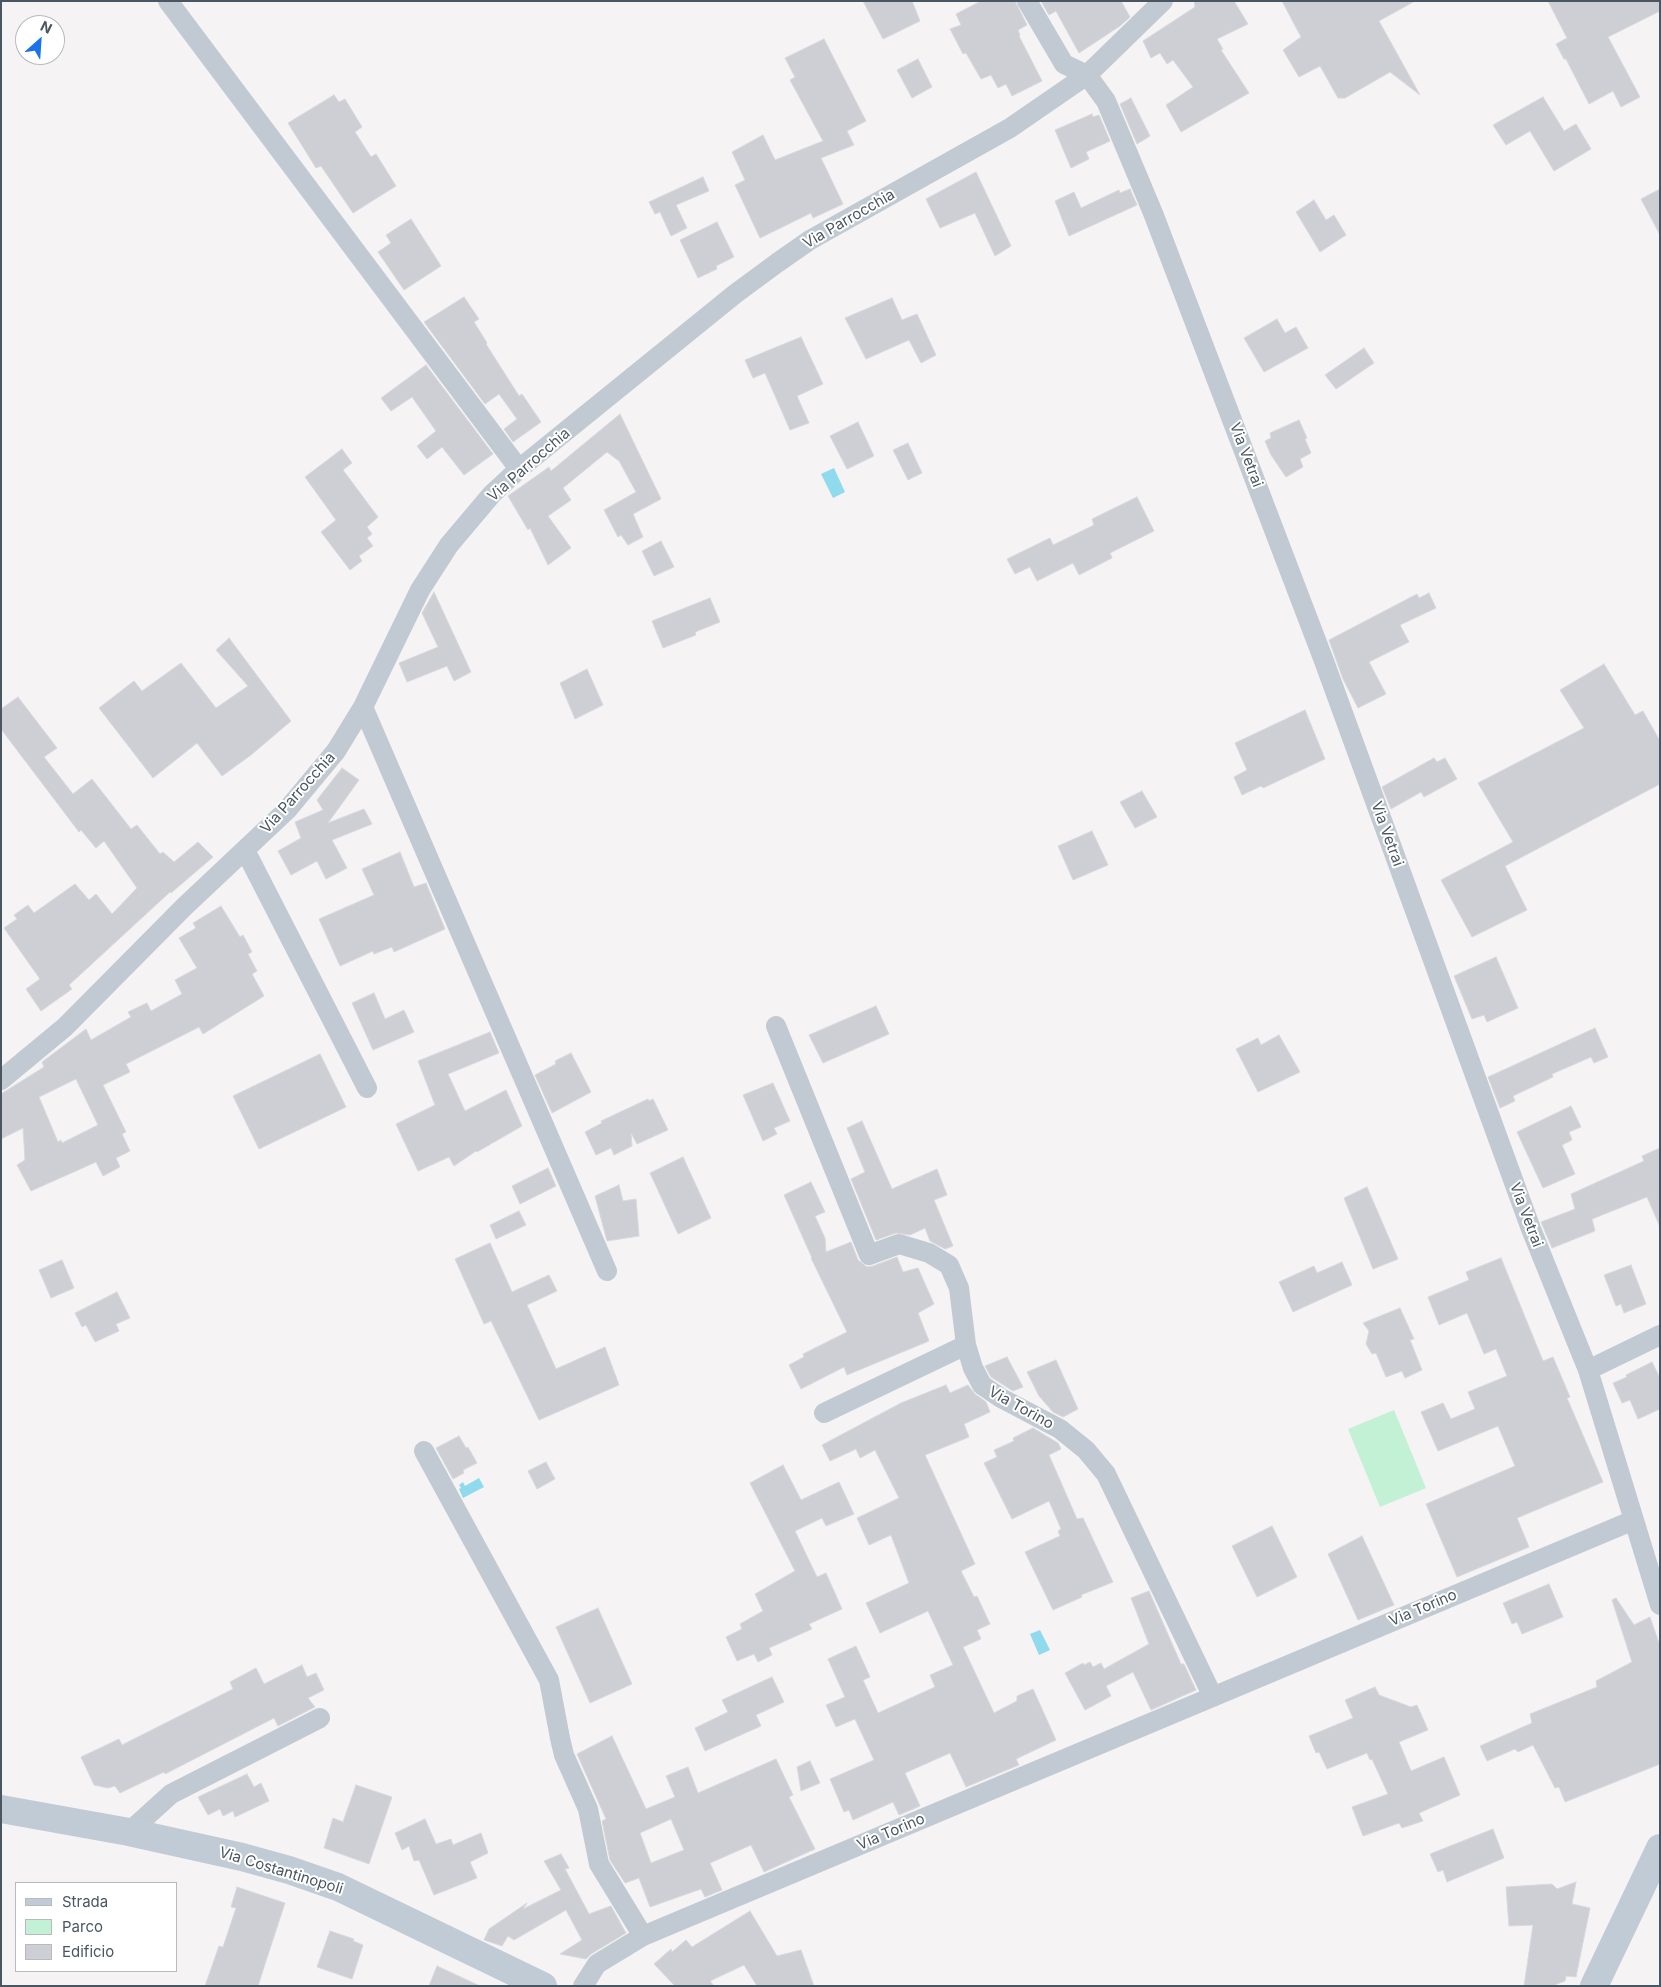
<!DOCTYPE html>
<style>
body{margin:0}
#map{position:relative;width:1661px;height:1987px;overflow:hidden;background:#f5f3f3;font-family:Inter,sans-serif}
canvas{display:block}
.frame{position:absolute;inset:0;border:2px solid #4a5661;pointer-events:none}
.legend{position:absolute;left:15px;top:1882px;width:162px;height:90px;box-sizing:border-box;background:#fff;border:1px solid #b7bbc0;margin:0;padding:6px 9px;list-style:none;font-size:15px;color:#4a5661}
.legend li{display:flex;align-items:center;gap:10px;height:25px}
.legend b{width:25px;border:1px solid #b7bbc0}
.north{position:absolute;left:15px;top:15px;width:50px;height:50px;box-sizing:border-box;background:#fff;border:1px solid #b7bbc0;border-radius:50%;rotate:26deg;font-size:14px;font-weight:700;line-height:20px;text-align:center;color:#4a5661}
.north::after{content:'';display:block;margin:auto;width:18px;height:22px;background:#1a73e8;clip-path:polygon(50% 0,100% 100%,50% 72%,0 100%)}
</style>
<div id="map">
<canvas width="1661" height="1987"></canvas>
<div class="frame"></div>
<ul class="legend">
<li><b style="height:6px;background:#c1cbd6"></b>Strada</li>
<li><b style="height:14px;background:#c3f1d5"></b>Parco</li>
<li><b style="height:14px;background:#cdcfd5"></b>Edificio</li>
</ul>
<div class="north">N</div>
</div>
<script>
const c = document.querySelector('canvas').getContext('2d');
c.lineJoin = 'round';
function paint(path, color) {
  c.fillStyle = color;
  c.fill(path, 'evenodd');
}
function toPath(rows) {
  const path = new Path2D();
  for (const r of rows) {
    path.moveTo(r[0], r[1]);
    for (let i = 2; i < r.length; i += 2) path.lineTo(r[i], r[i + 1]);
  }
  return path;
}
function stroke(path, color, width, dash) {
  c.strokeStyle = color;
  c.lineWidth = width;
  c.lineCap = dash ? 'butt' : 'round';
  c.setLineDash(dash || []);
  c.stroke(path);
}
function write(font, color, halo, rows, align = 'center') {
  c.font = font + ' Inter,sans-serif';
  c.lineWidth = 4;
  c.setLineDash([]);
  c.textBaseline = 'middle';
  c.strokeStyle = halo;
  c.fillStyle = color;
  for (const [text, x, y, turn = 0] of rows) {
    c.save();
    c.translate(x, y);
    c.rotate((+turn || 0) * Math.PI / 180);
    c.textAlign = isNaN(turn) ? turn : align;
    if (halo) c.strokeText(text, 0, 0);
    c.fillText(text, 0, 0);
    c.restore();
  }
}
paint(toPath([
 [1394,1410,1426,1488,1380,1507,1348,1429]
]), '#c3f1d5');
paint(toPath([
 [834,468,845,492,833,498,821,474],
 [479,1478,484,1487,463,1498,459,1489,461,1488,459,1485,463,1482,465,1486],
 [1040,1630,1050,1650,1039,1655,1030,1634]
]), '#90daee');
const building = toPath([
 [863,1,912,1,920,21,883,39,863,1],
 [981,1,1015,1,1027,25,1018,30,1020,35,1019,36,1042,81,1012,96,1006,84,998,88,991,75,981,79,966,53,963,54,950,29,961,25,956,14,981,1],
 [1041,1,1121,1,1130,17,1120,26,1079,53,1056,11,1049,15,1041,1],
 [1194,1,1234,1,1248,24,1217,39,1223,49,1221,50,1249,93,1181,132,1166,105,1193,87,1173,60,1167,64,1160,53,1151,58,1143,41,1195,7,1194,1],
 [1282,1,1415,1,1379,21,1420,95,1390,72,1345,98,1338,98,1320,66,1299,77,1283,50,1301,37,1282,1],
 [1548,1,1660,1,1660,11,1608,37,1640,97,1621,107,1613,91,1589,104,1566,59,1564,59,1556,44,1567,38,1548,1],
 [824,39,866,121,847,131,854,145,821,158,843,204,813,218,811,213,760,238,735,185,745,180,732,152,763,135,775,160,823,141,790,80,795,77,785,58,824,39],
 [918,59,932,87,912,98,897,70,918,59],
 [334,95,339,102,345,99,362,127,355,132,371,157,376,154,396,186,353,213,321,166,316,168,288,123,334,95],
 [1543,97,1564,131,1576,124,1591,149,1554,171,1530,131,1506,145,1493,125,1543,97],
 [1131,98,1150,136,1137,144,1120,104,1131,98],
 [1092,114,1093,117,1099,115,1110,141,1086,152,1089,159,1071,168,1055,130,1092,114],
 [976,172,1011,246,995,256,975,213,940,228,926,199,976,172],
 [703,177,709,191,676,205,687,228,671,236,660,212,655,214,649,202,703,177],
 [1130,189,1137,205,1069,236,1055,201,1074,192,1081,208,1119,190,1120,193,1130,189],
 [1660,189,1660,235,1641,199,1660,189],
 [1314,200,1326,220,1334,215,1346,235,1320,252,1296,212,1314,200],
 [411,219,441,266,404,290,378,252,391,243,386,235,411,219],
 [717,222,734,257,716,266,717,269,698,278,680,240,717,222],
 [464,297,479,319,474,322,487,343,486,344,519,396,522,394,541,422,513,442,504,429,517,419,499,394,485,404,424,322,464,297],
 [892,298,902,320,917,314,936,355,921,363,909,340,866,359,845,318,892,298],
 [1277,319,1285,333,1296,327,1308,348,1264,372,1244,338,1277,319],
 [801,337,823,384,797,396,809,423,790,430,765,373,753,378,745,360,801,337],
 [1364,348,1374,363,1336,389,1325,375,1364,348],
 [426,365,493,454,464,475,442,447,427,459,417,446,436,431,412,397,391,411,381,398,426,365],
 [620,414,661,499,633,514,643,537,628,545,621,535,618,537,604,510,636,492,619,461,607,452,563,488,571,500,548,516,571,548,548,565,530,528,528,530,508,496,549,467,551,471,620,414],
 [1299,420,1307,438,1305,439,1311,453,1300,459,1303,467,1286,477,1271,455,1265,441,1271,438,1270,433,1299,420],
 [858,422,874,456,847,469,830,436,858,422],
 [908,443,922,473,908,480,893,450,908,443],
 [342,449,352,463,343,470,378,517,367,527,372,534,367,538,373,546,359,556,362,561,350,570,321,532,336,520,305,477,342,449],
 [1137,497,1154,531,1110,553,1112,558,1079,575,1073,563,1037,581,1030,567,1015,574,1007,559,1050,538,1053,545,1094,525,1092,519,1137,497],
 [661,541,674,567,654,576,642,551,661,541],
 [434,592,471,672,454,681,447,666,407,682,399,663,438,647,422,613,434,592],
 [1429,593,1436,608,1400,625,1409,642,1369,662,1386,694,1358,708,1343,679,1329,640,1417,594,1419,598,1429,593],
 [710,598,720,622,695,632,696,635,663,648,652,621,710,598],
 [229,638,291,721,251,755,222,776,197,743,153,778,99,708,134,681,142,691,181,663,216,708,248,686,216,650,229,638],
 [1604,664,1635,715,1643,711,1660,741,1660,784,1505,866,1527,910,1472,937,1441,880,1513,842,1478,783,1584,728,1560,690,1604,664],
 [587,669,603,705,575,719,560,683,587,669],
 [18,697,57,748,44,757,73,794,92,779,131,829,137,825,160,854,163,852,174,862,198,842,213,857,171,893,170,892,69,985,72,989,41,1011,26,989,40,979,4,928,17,919,14,915,28,905,34,913,75,884,89,900,96,894,112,914,137,888,104,841,96,848,81,830,79,832,1,729,1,709,18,697],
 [1305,710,1325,759,1263,788,1261,786,1242,795,1234,777,1247,770,1235,743,1305,710],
 [1434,758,1437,762,1445,758,1457,779,1424,797,1421,792,1391,809,1382,787,1434,758],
 [342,768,359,780,328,823,364,809,372,824,332,840,347,868,326,879,317,861,291,875,278,851,301,838,295,822,323,810,317,800,342,768],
 [1142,791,1157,817,1135,828,1120,802,1142,791],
 [1092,831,1108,865,1073,880,1058,846,1092,831],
 [400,852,414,887,426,883,445,929,394,952,392,947,374,954,373,951,340,966,319,919,374,895,362,869,400,852],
 [221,906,240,937,243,935,252,952,248,954,257,971,252,974,264,996,203,1034,199,1027,126,1064,130,1072,103,1085,126,1132,122,1134,130,1151,116,1158,120,1167,103,1176,96,1162,31,1191,17,1165,25,1160,23,1128,1,1139,1,1094,44,1067,42,1062,86,1029,91,1040,131,1017,128,1012,147,1003,151,1011,182,994,175,980,197,968,179,938,196,928,193,923,221,906],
 [76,1079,98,1125,62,1143,61,1140,58,1142,39,1097,76,1079],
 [1496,957,1518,1008,1487,1022,1484,1015,1472,1019,1454,976,1496,957],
 [374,993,385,1019,404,1010,414,1032,373,1050,352,1003,374,993],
 [876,1006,889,1034,823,1063,809,1035,876,1006],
 [1595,1028,1608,1057,1594,1063,1591,1057,1552,1074,1553,1077,1513,1096,1515,1101,1500,1108,1488,1077,1595,1028],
 [490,1032,499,1053,448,1074,465,1111,506,1090,522,1126,477,1152,476,1151,454,1166,449,1157,418,1171,396,1124,435,1105,418,1061,490,1032],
 [1279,1035,1300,1072,1258,1092,1236,1049,1258,1038,1261,1045,1279,1035],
 [571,1053,591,1092,552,1113,535,1075,556,1064,555,1061,571,1053],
 [320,1054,346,1107,259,1149,233,1096,320,1054],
 [773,1083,790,1121,774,1128,777,1134,763,1141,743,1095,773,1083],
 [648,1099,649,1101,653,1099,668,1130,637,1144,631,1133,632,1146,614,1155,611,1148,596,1155,585,1132,602,1123,601,1121,648,1099],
 [1571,1106,1581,1127,1569,1132,1572,1140,1562,1145,1575,1174,1543,1188,1517,1132,1571,1106],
 [862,1121,892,1189,937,1169,947,1195,934,1200,953,1246,945,1249,930,1241,925,1228,910,1235,896,1233,876,1240,851,1179,865,1172,847,1128,862,1121],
 [1660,1148,1660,1227,1647,1197,1592,1219,1595,1231,1552,1248,1541,1222,1575,1209,1571,1194,1644,1161,1642,1156,1660,1148],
 [683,1157,711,1218,678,1234,650,1173,683,1157],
 [548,1168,556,1186,520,1204,512,1186,548,1168],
 [811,1182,825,1212,815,1216,825,1238,826,1252,851,1242,858,1260,867,1267,873,1266,897,1257,903,1272,918,1268,934,1304,918,1313,929,1341,847,1375,844,1367,801,1389,789,1365,804,1357,803,1354,847,1332,811,1258,812,1258,784,1195,811,1182],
 [619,1185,623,1201,636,1199,639,1236,607,1241,595,1196,619,1185],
 [1367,1187,1398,1259,1373,1269,1344,1198,1367,1187],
 [519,1211,526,1225,496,1239,490,1225,519,1211],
 [490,1243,512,1292,549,1275,557,1291,527,1305,556,1369,605,1347,619,1385,539,1420,491,1321,484,1324,455,1259,490,1243],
 [1501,1258,1543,1361,1553,1357,1570,1397,1567,1398,1603,1482,1517,1518,1529,1547,1457,1577,1426,1504,1515,1466,1498,1426,1438,1451,1421,1412,1443,1403,1451,1419,1475,1409,1468,1392,1507,1376,1496,1349,1484,1354,1467,1313,1439,1325,1428,1297,1469,1280,1466,1272,1501,1258],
 [62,1260,74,1288,51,1298,39,1270,62,1260],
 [1342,1262,1352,1285,1293,1312,1279,1282,1314,1266,1317,1273,1342,1262],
 [1631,1265,1646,1304,1624,1313,1621,1304,1616,1306,1604,1275,1631,1265],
 [117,1292,130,1318,116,1324,119,1331,95,1342,86,1325,82,1327,75,1313,117,1292],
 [1400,1308,1414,1339,1410,1340,1422,1370,1405,1378,1402,1371,1386,1377,1376,1353,1372,1354,1366,1344,1369,1331,1363,1323,1400,1308],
 [1007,1357,1023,1387,1013,1391,991,1377,985,1366,1007,1357],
 [1056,1360,1078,1409,1063,1417,1053,1412,1039,1396,1027,1372,1056,1360],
 [1652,1362,1660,1378,1660,1409,1638,1419,1630,1400,1622,1403,1613,1383,1627,1377,1626,1375,1652,1362],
 [946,1385,950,1393,968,1385,975,1394,986,1402,990,1412,964,1424,969,1437,925,1455,975,1564,961,1571,974,1597,977,1596,990,1624,977,1630,981,1639,963,1647,994,1713,1017,1701,1017,1696,1033,1689,1056,1740,1016,1759,1019,1765,966,1787,950,1753,905,1773,920,1806,899,1815,893,1802,853,1820,849,1810,844,1812,830,1779,874,1760,855,1719,836,1727,826,1705,845,1697,828,1659,856,1646,870,1677,863,1680,878,1713,935,1687,930,1675,953,1665,928,1611,880,1633,866,1603,909,1583,891,1535,869,1545,857,1518,899,1498,875,1450,860,1458,856,1449,830,1461,822,1445,901,1403,946,1385],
 [1033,1428,1058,1443,1061,1449,1049,1455,1077,1519,1083,1518,1113,1582,1081,1595,1082,1597,1053,1610,1025,1552,1060,1536,1058,1531,1061,1529,1049,1501,1012,1519,984,1463,997,1457,994,1450,1014,1441,1013,1438,1033,1428],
 [459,1436,466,1448,468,1447,477,1463,463,1470,464,1473,453,1479,436,1448,459,1436],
 [546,1462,555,1479,537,1489,528,1471,546,1462],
 [783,1465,801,1500,839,1482,854,1514,826,1526,822,1518,795,1531,817,1577,826,1573,842,1609,809,1624,812,1629,769,1648,772,1655,758,1662,754,1654,737,1661,726,1637,742,1629,740,1624,763,1611,755,1594,795,1571,750,1483,783,1465],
 [1272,1526,1297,1577,1257,1597,1232,1546,1272,1526],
 [1362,1536,1394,1605,1358,1620,1328,1554,1362,1536],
 [1549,1584,1563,1617,1522,1634,1517,1622,1512,1624,1503,1603,1549,1584],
 [1149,1591,1181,1664,1184,1664,1196,1690,1151,1710,1133,1672,1106,1686,1111,1696,1085,1710,1065,1673,1083,1663,1084,1665,1090,1662,1093,1667,1101,1663,1104,1669,1149,1644,1131,1598,1149,1591],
 [1616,1598,1634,1625,1650,1617,1660,1646,1660,1764,1565,1802,1559,1787,1555,1788,1533,1745,1518,1752,1515,1749,1487,1761,1480,1746,1532,1723,1530,1714,1597,1687,1596,1681,1632,1662,1612,1600,1616,1598],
 [598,1608,632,1684,590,1703,556,1627,598,1608],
 [302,1665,307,1677,316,1673,324,1690,308,1698,315,1707,278,1726,274,1718,165,1774,164,1772,120,1793,115,1786,108,1788,94,1785,81,1757,119,1739,122,1745,233,1689,230,1682,256,1668,264,1684,302,1665],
 [772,1677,784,1702,756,1715,761,1726,705,1751,695,1728,728,1712,722,1700,772,1677],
 [1375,1687,1379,1695,1411,1707,1417,1705,1428,1730,1399,1742,1411,1771,1444,1757,1460,1795,1419,1813,1423,1821,1402,1828,1399,1823,1363,1836,1352,1807,1388,1794,1372,1759,1370,1760,1367,1753,1327,1769,1319,1752,1316,1753,1309,1736,1353,1718,1345,1700,1375,1687],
 [612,1736,646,1809,675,1797,666,1776,688,1767,698,1793,776,1759,793,1795,789,1797,815,1849,764,1872,751,1845,710,1863,722,1890,705,1897,701,1889,650,1907,639,1878,625,1883,610,1860,602,1821,606,1819,577,1754,612,1736],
 [671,1819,684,1850,651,1863,640,1833,671,1819],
 [810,1761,820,1783,801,1791,797,1767,810,1761],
 [247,1774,254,1787,261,1783,269,1801,235,1817,233,1811,223,1816,220,1809,208,1815,198,1797,247,1774],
 [356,1785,392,1797,369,1864,324,1848,333,1818,343,1822,356,1785],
 [425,1819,436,1844,451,1839,453,1845,481,1833,488,1853,470,1862,477,1878,434,1895,419,1860,414,1861,409,1846,402,1850,395,1833,425,1819],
 [1493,1829,1504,1858,1447,1882,1443,1870,1438,1872,1430,1854,1493,1829],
 [561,1854,569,1868,565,1869,589,1914,611,1906,626,1933,591,1954,586,1959,560,1954,582,1940,566,1910,514,1940,508,1936,502,1946,484,1940,489,1929,527,1903,523,1909,561,1890,544,1861,561,1854],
 [1576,1882,1572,1904,1590,1908,1576,1977,1566,1976,1565,1981,1552,1986,1524,1986,1533,1925,1509,1926,1506,1887,1552,1884,1557,1889,1576,1882],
 [237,1887,285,1903,266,1961,258,1986,205,1986,219,1946,223,1947,236,1908,231,1907,237,1887],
 [750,1911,777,1956,801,1950,814,1986,757,1986,744,1965,710,1981,714,1986,675,1986,654,1964,671,1949,672,1952,686,1940,692,1947,750,1911],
 [330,1931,354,1939,353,1941,363,1945,352,1979,317,1967,330,1931],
 [437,1966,480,1986,429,1986,437,1966]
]);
paint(building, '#cdcfd5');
stroke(building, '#d7d9de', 1);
stroke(toPath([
 [168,1,519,469],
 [1027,1,1064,64,1087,75,1106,101,1153,213,1324,661,1531,1229,1588,1370,1660,1605],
 [363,707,607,1271],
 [245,850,367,1088],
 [776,1026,869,1255,899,1244,929,1253,949,1265,959,1288,966,1345,973,1368,982,1385,1001,1398,1060,1429,1086,1450,1106,1474,1213,1697],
 [1,1080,65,1027,184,907,287,810,336,751,363,707,420,590,449,545,492,494,519,469,735,294,777,263,810,240,1010,128,1087,75,1163,1],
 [1588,1370,1660,1335],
 [824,1413,966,1345],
 [424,1451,549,1680,560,1738,564,1755,588,1809,599,1864,643,1936],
 [129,1832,171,1794,320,1718],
 [583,1986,597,1964,643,1936,1634,1520]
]), '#c1cad2', 20);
stroke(toPath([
 [1,1809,129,1832,242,1857,289,1870,338,1887,543,1986],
 [1594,1986,1660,1848]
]), '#c1cbd6', 28);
write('15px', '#4a5661', '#fff', [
 ["Via Parrocchia",849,219,-30],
 ["Via Vetrai",1246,455,69],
 ["Via Parrocchia",529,465,-41],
 ["Via Parrocchia",298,793,-48],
 ["Via Vetrai",1387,834,70],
 ["Via Vetrai",1526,1215,69],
 ["Via Torino",1021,1408,29],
 ["Via Torino",1423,1608,-23],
 ["Via Torino",891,1832,-23],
 ["Via Costantinopoli",281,1871,17]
]);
</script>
